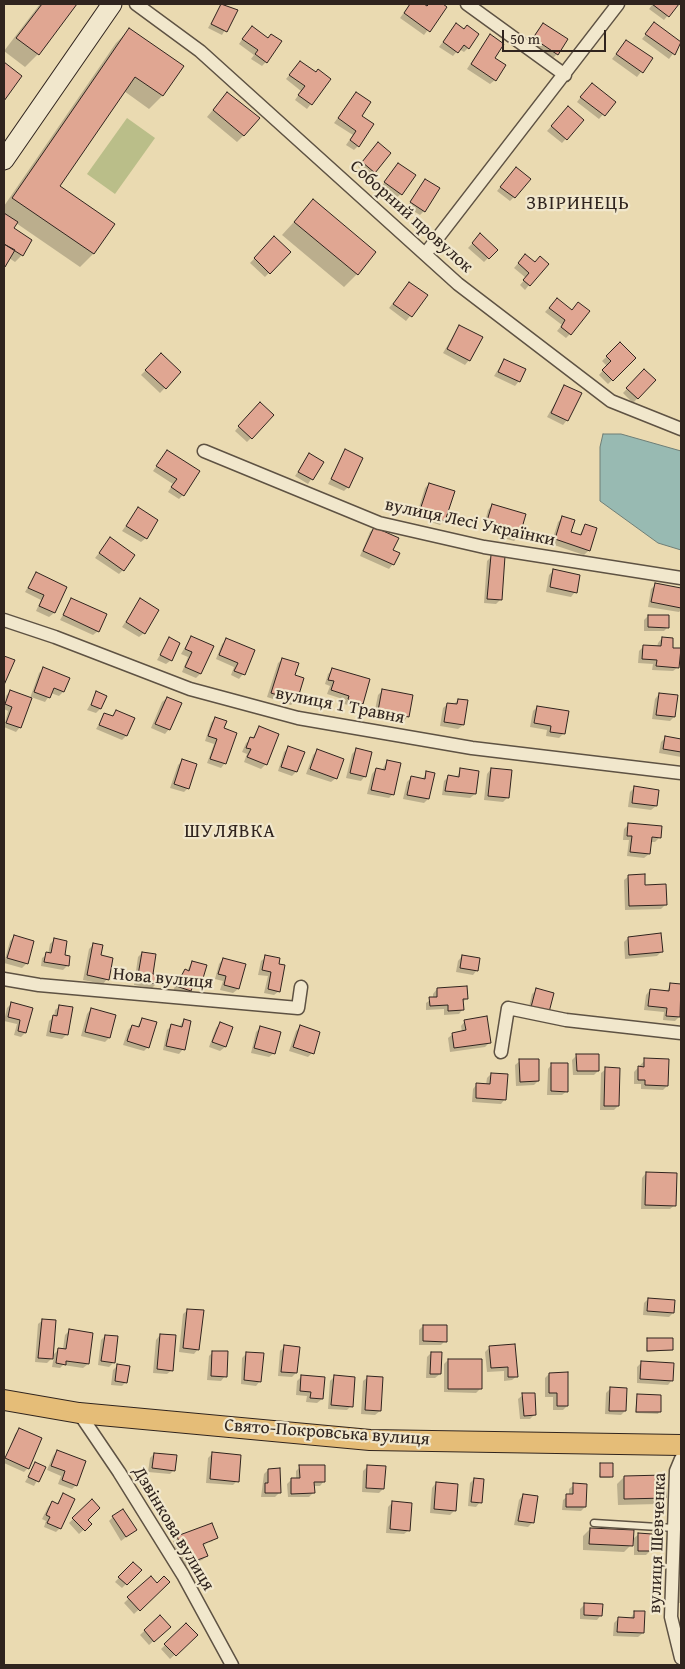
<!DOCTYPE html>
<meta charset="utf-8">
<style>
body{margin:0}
#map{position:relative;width:685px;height:1669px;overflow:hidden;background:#eadab1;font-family:"Gentium Book Plus",serif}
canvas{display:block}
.frame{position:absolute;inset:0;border:5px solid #30241e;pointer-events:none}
.scale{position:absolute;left:502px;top:30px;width:104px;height:22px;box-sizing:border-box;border:2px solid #30241e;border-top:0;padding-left:6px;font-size:15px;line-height:18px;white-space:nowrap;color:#30241e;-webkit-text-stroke:4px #f1e7cc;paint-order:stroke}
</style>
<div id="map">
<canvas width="685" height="1669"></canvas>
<div class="frame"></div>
<div class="scale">50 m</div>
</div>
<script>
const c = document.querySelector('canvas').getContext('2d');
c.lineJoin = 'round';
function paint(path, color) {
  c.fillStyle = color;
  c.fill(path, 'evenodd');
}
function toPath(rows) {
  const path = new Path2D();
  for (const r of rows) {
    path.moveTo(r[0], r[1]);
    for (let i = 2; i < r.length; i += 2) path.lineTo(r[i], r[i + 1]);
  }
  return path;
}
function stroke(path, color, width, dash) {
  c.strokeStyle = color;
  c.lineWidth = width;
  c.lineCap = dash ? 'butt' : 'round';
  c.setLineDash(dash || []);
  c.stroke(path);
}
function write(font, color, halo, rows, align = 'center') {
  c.font = font + ' "Gentium Book Plus",serif';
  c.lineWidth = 4.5;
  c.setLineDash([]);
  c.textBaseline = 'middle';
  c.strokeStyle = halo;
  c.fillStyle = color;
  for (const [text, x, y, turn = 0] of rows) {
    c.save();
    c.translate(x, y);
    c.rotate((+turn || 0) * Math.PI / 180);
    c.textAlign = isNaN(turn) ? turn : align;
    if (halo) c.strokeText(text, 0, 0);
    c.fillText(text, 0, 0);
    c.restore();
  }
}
paint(toPath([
 [127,118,155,138,115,194,87,174]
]), '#babe89');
const water = toPath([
 [603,434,621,434,681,451,681,550,658,543,600,501,600,447,603,434]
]);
paint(water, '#98bab2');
stroke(water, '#6e7e77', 1);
paint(toPath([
 [40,4,76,4,38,54,25,67,4,51],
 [222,4,236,11,222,35,208,28],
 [410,4,422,4,426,7,429,4,441,4,445,7,424,35,400,18],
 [653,4,677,4,664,20,649,9],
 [543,24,557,54,553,58,529,42],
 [654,24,681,43,669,59,642,39],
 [456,25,468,48,464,52,459,49,453,56,439,47],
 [129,30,162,96,149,109,124,91,58,186,113,224,93,254,80,267,16,223,12,229,22,255,15,262,9,258,4,266,4,206,116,43],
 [247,32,266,62,262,66,251,59,254,55,239,44],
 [486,40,493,58,495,80,490,84,467,69],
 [622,46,651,59,637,77,612,59],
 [300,62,315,74,330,79,307,109,295,100,301,91,286,79],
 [587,89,614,102,599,119,577,102],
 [356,94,360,116,358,146,354,150,346,145,353,135,334,123],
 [221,100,244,135,237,142,207,117],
 [564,112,583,120,562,143,547,131],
 [374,148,390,154,370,177,358,167],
 [394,169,401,194,396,198,381,187],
 [512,173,514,197,510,201,497,191],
 [425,180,424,211,420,215,407,207],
 [313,201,357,274,344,287,282,235],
 [480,235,496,250,484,262,468,248],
 [274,238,289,252,265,277,250,263],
 [521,260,535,264,529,285,525,290,520,285,526,278,514,268],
 [409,283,426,296,406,321,389,308],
 [557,299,571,311,574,308,570,334,566,338,557,331,562,325,545,312],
 [459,326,469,360,465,365,443,353],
 [620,344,634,358,608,384,599,375,607,366,602,361],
 [161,355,180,372,160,393,141,375],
 [504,360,519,381,515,386,494,376],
 [644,371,655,380,633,403,623,393],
 [565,386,567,420,563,425,547,417],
 [255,408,251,438,247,442,235,431],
 [167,451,183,495,179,499,168,492,173,484,153,471],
 [346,451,348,487,344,491,328,484],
 [309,455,322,462,308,484,295,476],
 [429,484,444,520,440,525,416,517,425,488],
 [492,505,518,537,514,541,500,537,502,530,484,525,488,510],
 [138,509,146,538,141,542,122,531],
 [563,517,569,533,579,536,585,525,589,550,584,555,551,544,558,522],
 [374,528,392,550,393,564,389,569,360,556,370,532],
 [110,539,123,570,119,574,95,558],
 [491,557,501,599,496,604,484,603,487,561],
 [554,570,575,592,571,597,546,592,549,575],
 [36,574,65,587,54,613,49,617,36,611,41,600,25,592],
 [656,584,681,589,681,610,679,612,648,607,651,589],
 [72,599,98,631,93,635,60,620],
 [140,600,144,633,139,637,122,627],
 [648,616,668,627,664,631,644,631,644,620],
 [191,637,200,674,196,678,182,672,188,657,181,654],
 [662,638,678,667,673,671,652,670,653,664,638,663,639,651,644,646,657,647,658,643],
 [169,639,171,660,166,664,157,660],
 [227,640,243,674,239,679,231,675,234,667,216,659,222,644],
 [283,659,293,676,303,679,295,701,291,705,267,697,278,663],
 [44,669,63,692,59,696,51,693,45,702,31,697,20,727,16,732,4,727,8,711,4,709,6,696,10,691,30,698,39,673],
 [333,669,362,703,357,707,344,704,346,700,327,694,330,686,325,684,328,674],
 [383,690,408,716,404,721,374,715,378,695],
 [97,693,100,709,96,713,87,710],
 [659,694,674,717,670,721,652,719,655,699],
 [167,698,169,729,165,734,151,728,162,702],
 [458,700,463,725,458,729,440,726,443,708,448,704,453,705],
 [537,707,564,733,559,738,546,736,547,730,530,727,533,711],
 [116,712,133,719,126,736,122,740,96,729,105,714,111,717],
 [215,718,222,729,225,763,221,768,207,763,214,744,205,741,211,723],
 [259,727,266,764,261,769,244,762,247,754,242,752,246,743,252,739],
 [666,737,681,740,681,757,659,753,661,742],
 [289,747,296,772,292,776,278,771,284,752],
 [356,750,365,776,361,781,346,778,352,754],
 [317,751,336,778,331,782,306,774,313,755],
 [182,761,188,788,184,792,170,788,178,765],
 [387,761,393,794,389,798,367,794,372,774,376,769,382,770],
 [491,769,508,797,503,802,484,800,487,774],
 [461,770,475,794,470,798,442,795,444,781,448,777,456,778],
 [427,772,428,799,424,803,403,799,407,782,411,778,422,780],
 [634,788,656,806,651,810,628,807,630,792],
 [629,824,659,838,655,842,650,842,649,854,644,858,627,856,629,840,623,840,624,829],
 [629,876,644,886,666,904,661,909,625,910,624,880],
 [14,937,27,963,22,968,4,963,10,941],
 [628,938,661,952,657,956,625,959,624,942],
 [54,940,67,966,63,970,41,966,42,958,48,954,50,944],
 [94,944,107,979,103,984,83,980,89,949],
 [142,953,156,984,152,988,134,985,138,957],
 [462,956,477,970,473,975,456,972,458,961],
 [266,957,279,991,274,995,264,993,268,976,258,975,261,961],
 [223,959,244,965,238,989,233,993,220,990,223,981,215,979,219,964],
 [192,962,200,985,195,989,191,988,186,994,173,991,180,975,187,971],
 [671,985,681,986,679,1017,675,1021,663,1020,664,1012,644,1010,646,995,650,990,666,992],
 [437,989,467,998,463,1002,463,1009,459,1014,444,1015,444,1009,426,1010,426,1003,433,998,433,994],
 [537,990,543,1020,527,1016,532,994],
 [12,1003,31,1009,25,1033,21,1037,14,1035,17,1024,4,1021,7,1008],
 [60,1006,67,1034,62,1039,46,1036,49,1021,54,1017,55,1010],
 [91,1009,109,1038,105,1042,81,1036,87,1014],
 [142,1019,148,1047,144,1051,123,1045,128,1030,132,1026,137,1027],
 [184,1020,183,1049,179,1054,163,1050,167,1030,172,1026,179,1027],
 [465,1021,490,1042,485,1047,450,1052,448,1038,453,1034,462,1032,461,1026],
 [220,1024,232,1028,225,1047,220,1051,209,1047,216,1028],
 [300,1027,312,1053,308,1057,289,1051,296,1031],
 [260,1028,274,1053,269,1057,251,1053,256,1032],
 [577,1055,598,1071,594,1075,573,1075,572,1060],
 [645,1060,667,1086,663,1090,641,1089,641,1084,634,1084,634,1072],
 [520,1061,538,1081,534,1085,516,1086,515,1065],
 [552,1064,567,1091,562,1095,547,1095,548,1069],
 [606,1069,618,1106,614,1110,600,1110,601,1073],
 [491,1074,505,1099,501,1104,472,1102,473,1089,477,1084,486,1085,487,1078],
 [646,1173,675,1205,670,1209,641,1209,642,1178],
 [648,1299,673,1313,669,1317,643,1315,644,1303],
 [188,1310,198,1349,194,1354,179,1352,183,1314],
 [43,1320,52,1356,59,1349,63,1349,65,1335,69,1331,92,1334,88,1364,83,1368,63,1365,60,1368,52,1367,54,1356,47,1363,35,1362,38,1324],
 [423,1326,445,1341,441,1345,419,1345,419,1330],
 [160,1335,172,1370,167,1374,153,1373,156,1340],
 [105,1336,114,1362,109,1367,98,1365,101,1340],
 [647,1339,671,1350,646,1352],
 [285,1346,296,1373,292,1377,278,1376,280,1351],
 [490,1347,517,1376,512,1380,504,1381,504,1371,487,1372,485,1352],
 [213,1352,225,1376,221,1381,207,1380,209,1356],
 [247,1353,260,1381,256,1386,241,1384,242,1358],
 [431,1353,440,1374,435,1378,426,1378,427,1357],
 [448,1360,481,1388,476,1393,444,1392,444,1364],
 [642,1362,672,1380,668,1385,637,1383,637,1367],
 [117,1366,126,1382,122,1386,111,1385,113,1370],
 [549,1374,567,1406,563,1410,553,1410,553,1397,545,1397,545,1378],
 [302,1376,322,1399,317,1403,306,1402,307,1396,296,1395,297,1381],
 [334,1377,351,1406,347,1410,328,1409,330,1381],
 [368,1377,380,1411,375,1415,361,1414,363,1381],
 [610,1389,625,1411,621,1415,605,1414,606,1393],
 [523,1395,535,1414,530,1419,520,1419,518,1399],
 [637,1395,659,1412,658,1414,635,1413],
 [19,1430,28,1468,24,1472,4,1463,15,1434],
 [57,1451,76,1485,72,1489,58,1484,61,1476,47,1470,53,1456],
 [213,1453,237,1481,233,1485,206,1483,208,1458],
 [154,1454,174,1470,170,1474,148,1472,150,1458],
 [36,1464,44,1468,34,1486,25,1482],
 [601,1464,612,1476,610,1478,599,1478],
 [368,1466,383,1489,379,1493,362,1492,363,1471],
 [300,1467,324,1481,320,1486,313,1486,313,1493,309,1497,288,1497,287,1484,292,1479,296,1479,296,1471],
 [268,1470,280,1492,275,1497,261,1497,264,1474],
 [624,1477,664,1497,658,1504,618,1505,617,1484],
 [474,1479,480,1502,476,1507,468,1506,470,1483],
 [436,1483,455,1510,450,1515,430,1513,432,1488],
 [574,1485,585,1507,581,1511,562,1510,563,1500,569,1495,569,1489],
 [63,1495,60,1528,56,1532,44,1527,46,1521,42,1519,48,1507,52,1503,56,1505],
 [523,1495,537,1497,532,1523,528,1527,514,1525,519,1500],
 [92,1501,86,1520,90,1524,79,1534,69,1523],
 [392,1503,409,1530,404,1534,386,1533,388,1507],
 [113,1517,135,1530,121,1541,109,1521],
 [211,1524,216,1538,203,1546,207,1556,202,1560,183,1567,173,1541,177,1537],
 [213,1539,213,1541,198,1547,197,1545],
 [590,1529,631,1545,624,1552,583,1550,583,1536],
 [639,1534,650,1551,646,1555,634,1555,634,1538],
 [681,1560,681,1603,678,1603],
 [133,1563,140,1570,122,1588,115,1582],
 [150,1578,157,1585,168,1582,134,1614,124,1603],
 [585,1604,601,1615,597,1620,580,1619,580,1609],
 [635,1612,643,1633,638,1637,613,1636,614,1623,618,1619,630,1619],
 [159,1617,169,1627,149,1645,140,1635],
 [186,1625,196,1635,170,1659,161,1649]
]), '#0003');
const building = toPath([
 [42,4,77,4,39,55,16,38,42,4],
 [221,4,238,10,227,32,211,24,221,4],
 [410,4,424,4,427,6,429,4,443,4,447,7,430,32,404,13,410,4],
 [652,4,679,4,669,17,652,4],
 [654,22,681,42,675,55,645,34,654,22],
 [456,23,464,29,467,25,479,34,469,49,464,45,458,53,443,42,456,23],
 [543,23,568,39,558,55,533,38,543,23],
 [252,26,268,38,271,34,282,41,267,63,255,54,258,50,242,39,252,26],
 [129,28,184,66,163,96,135,77,60,186,115,224,94,254,12,198,129,28],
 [490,34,504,44,495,58,506,65,496,81,471,64,490,34],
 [626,40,653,58,643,73,616,54,626,40],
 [300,61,316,72,318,69,331,79,312,105,298,95,305,86,289,75,300,61],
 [4,62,22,76,4,101,4,62],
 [592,83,616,102,605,116,580,97,592,83],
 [227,92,260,118,244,136,213,110,227,92],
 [356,92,371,102,362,116,374,124,359,147,350,140,356,131,338,118,356,92],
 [568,106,584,120,567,140,551,126,568,106],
 [378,142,391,153,375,173,362,162,378,142],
 [398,163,416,175,402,195,384,182,398,163],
 [516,167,531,179,515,198,500,187,516,167],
 [425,179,440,188,425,212,410,202,425,179],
 [313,199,376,252,358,275,294,222,313,199],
 [4,213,18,222,14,228,32,240,23,256,4,244,4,213],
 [480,233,498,250,489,259,472,243,480,233],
 [274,236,291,252,270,274,254,258,274,236],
 [4,244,15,250,5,267,4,267,4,244],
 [525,254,535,262,540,256,549,264,530,286,523,280,529,273,518,263,525,254],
 [409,282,428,295,412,317,393,304,409,282],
 [557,298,572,310,578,302,590,311,571,335,561,327,565,320,549,308,557,298],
 [459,325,483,337,470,361,447,349,459,325],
 [620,342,636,358,613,381,602,370,611,361,606,356,620,342],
 [161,353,181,372,166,389,145,370,161,353],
 [504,359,526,369,520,382,498,372,504,359],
 [644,369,656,380,638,399,626,388,644,369],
 [564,385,582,393,568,421,551,413,564,385],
 [260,402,274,415,252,439,238,426,260,402],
 [345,449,363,458,349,488,331,479,345,449],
 [167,450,200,471,184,496,171,487,177,479,156,466,167,450],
 [309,453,324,462,313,480,298,472,309,453],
 [429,483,455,491,445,521,419,513,429,483],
 [492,504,526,514,519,538,504,533,506,526,487,521,492,504],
 [138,507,158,520,147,539,126,526,138,507],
 [562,516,575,520,571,532,581,535,585,524,597,528,590,551,555,539,562,516],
 [374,527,399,538,393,550,400,553,394,565,363,551,374,527],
 [110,537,135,555,124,571,99,553,110,537],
 [491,555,505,556,502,600,487,599,491,555],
 [553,569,580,575,577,593,550,587,553,569],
 [36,572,67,587,55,613,39,606,44,595,28,588,36,572],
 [655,583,681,588,681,608,651,602,655,583],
 [71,598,107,614,99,632,63,615,71,598],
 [140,598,159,610,145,634,126,622,140,598],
 [648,615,669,615,669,628,648,627,648,615],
 [191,636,214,646,201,674,185,667,192,652,185,649,191,636],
 [169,637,180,643,172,661,160,655,169,637],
 [662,637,673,638,673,648,681,648,679,668,656,666,657,660,642,659,643,645,661,646,662,637],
 [226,638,255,650,245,675,234,671,238,663,219,655,226,638],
 [4,656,15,660,4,685,4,656],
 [282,658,299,663,295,675,304,678,297,701,271,693,282,658],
 [43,667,70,678,64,692,54,688,50,698,34,692,43,667],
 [332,668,370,679,363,704,348,699,349,696,331,690,334,681,328,680,332,668],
 [382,689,413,695,409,717,378,711,382,689],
 [10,690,32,698,21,728,6,723,12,707,5,704,10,690],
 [96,691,107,696,101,709,91,705,96,691],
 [659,693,678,695,675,717,656,715,659,693],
 [167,697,182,703,170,730,155,724,167,697],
 [458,699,468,700,464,725,444,722,447,703,457,704,458,699],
 [537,706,569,711,565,734,550,732,551,726,534,723,537,706],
 [116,710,135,718,127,736,99,725,104,713,113,716,116,710],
 [215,717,227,721,224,728,237,733,226,764,210,759,217,739,208,736,215,717],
 [259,726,279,734,267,765,247,757,251,749,246,748,250,737,254,738,259,726],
 [665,736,681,739,681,752,663,749,665,736],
 [288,746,305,752,297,772,281,767,288,746],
 [356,748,372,752,366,777,350,773,356,748],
 [317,749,344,759,337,779,310,769,317,749],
 [182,759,197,764,189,789,174,784,182,759],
 [387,760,401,763,394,795,371,790,376,768,385,770,387,760],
 [460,768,479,771,476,794,445,791,448,775,459,777,460,768],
 [491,768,512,770,509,798,488,796,491,768],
 [426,771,435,773,429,799,407,795,411,776,425,779,426,771],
 [634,786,659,790,657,806,632,803,634,786],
 [628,823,662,826,661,838,652,837,650,854,630,852,632,836,627,836,628,823],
 [645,874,645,885,666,884,667,905,629,906,628,875,645,874],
 [661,933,663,952,629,955,628,937,661,933],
 [14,935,34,941,28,964,7,958,14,935],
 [54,938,67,941,65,955,70,956,69,966,44,962,46,952,51,953,54,938],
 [93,943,103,945,101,955,113,958,109,980,87,975,93,943],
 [142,952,156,954,153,974,159,975,157,984,137,981,142,952],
 [265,955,280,958,279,964,285,965,280,992,268,989,271,972,262,970,265,955],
 [462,955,480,958,478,971,460,968,462,955],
 [223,958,246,964,239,989,224,985,226,976,218,974,223,958],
 [192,961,207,965,201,985,194,983,191,991,176,986,185,969,189,971,192,961],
 [670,983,681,984,680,1017,666,1016,667,1008,648,1006,650,989,669,991,670,983],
 [467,986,468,999,463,999,464,1010,448,1011,448,1005,430,1006,429,997,437,997,437,988,467,986],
 [536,988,554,993,548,1016,530,1011,536,988],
 [11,1002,33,1008,26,1033,18,1031,20,1020,8,1017,11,1002],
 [59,1005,73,1007,68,1035,50,1032,53,1015,57,1016,59,1005],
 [91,1008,116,1015,110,1038,85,1032,91,1008],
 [487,1016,491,1043,454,1048,452,1033,466,1030,464,1020,487,1016],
 [142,1018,157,1022,149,1048,127,1041,132,1025,139,1027,142,1018],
 [184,1019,191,1021,185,1050,166,1046,171,1024,182,1027,184,1019],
 [220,1022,233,1027,226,1047,212,1042,220,1022],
 [300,1025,320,1032,314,1054,293,1047,300,1025],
 [260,1026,281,1032,275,1054,254,1048,260,1026],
 [576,1054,599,1054,599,1071,577,1071,576,1054],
 [644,1058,669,1059,668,1086,645,1085,645,1080,638,1080,638,1066,644,1067,644,1058],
 [519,1059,539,1059,539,1081,520,1082,519,1059],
 [551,1063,568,1063,568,1092,551,1091,551,1063],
 [605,1067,620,1068,619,1106,604,1106,605,1067],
 [491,1073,508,1074,506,1100,476,1098,476,1083,490,1084,491,1073],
 [646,1172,677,1173,676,1206,645,1205,646,1172],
 [648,1298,675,1300,674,1313,647,1311,648,1298],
 [187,1309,204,1310,199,1350,183,1348,187,1309],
 [42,1319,56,1320,53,1359,38,1358,42,1319],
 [423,1325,447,1325,447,1342,423,1341,423,1325],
 [69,1329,93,1333,89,1364,66,1361,66,1365,56,1363,58,1348,66,1349,69,1329],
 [160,1334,176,1335,173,1371,157,1369,160,1334],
 [105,1335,118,1336,115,1363,101,1361,105,1335],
 [647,1338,673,1338,673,1350,647,1351,647,1338],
 [515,1344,518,1377,508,1377,508,1367,491,1368,489,1346,515,1344],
 [284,1345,300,1347,297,1373,281,1372,284,1345],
 [212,1351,228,1351,227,1377,211,1376,212,1351],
 [246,1352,264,1353,261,1382,244,1380,246,1352],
 [431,1352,442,1352,441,1374,430,1374,431,1352],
 [448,1359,482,1359,482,1389,448,1389,448,1359],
 [641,1361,674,1363,673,1381,640,1379,641,1361],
 [117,1364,130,1366,127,1383,115,1381,117,1364],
 [568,1372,568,1406,557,1406,557,1393,549,1393,549,1373,568,1372],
 [301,1375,325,1377,323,1399,310,1398,311,1392,300,1391,301,1375],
 [334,1375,355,1377,353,1407,331,1405,334,1375],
 [367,1376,383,1377,381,1411,365,1410,367,1376],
 [610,1387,627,1388,626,1411,609,1411,610,1387],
 [522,1393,535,1393,536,1415,524,1416,522,1393],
 [637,1394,661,1395,661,1412,636,1412,637,1394],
 [19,1428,42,1438,29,1469,5,1458,19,1428],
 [57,1450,86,1461,77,1486,62,1480,65,1471,51,1466,57,1450],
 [212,1452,241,1455,239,1482,210,1479,212,1452],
 [154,1453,177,1455,175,1471,152,1468,154,1453],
 [35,1462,46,1467,39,1482,28,1477,35,1462],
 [600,1463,613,1463,613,1477,600,1477,600,1463],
 [299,1465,325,1465,325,1482,314,1482,315,1493,291,1494,291,1478,300,1478,299,1465],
 [367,1465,386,1466,384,1489,366,1488,367,1465],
 [280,1468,281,1493,265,1493,265,1483,268,1483,268,1469,280,1468],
 [665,1475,666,1498,624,1499,624,1476,665,1475],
 [474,1478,484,1479,482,1503,471,1502,474,1478],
 [436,1482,458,1484,456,1511,434,1509,436,1482],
 [573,1483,587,1484,586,1507,566,1507,566,1494,573,1494,573,1483],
 [63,1493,75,1499,61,1529,47,1523,50,1517,46,1515,52,1501,58,1504,63,1493],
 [523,1494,538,1496,534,1523,518,1521,523,1494],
 [92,1499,100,1508,88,1520,92,1524,85,1531,72,1518,92,1499],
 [392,1501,412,1503,410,1531,390,1529,392,1501],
 [123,1509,137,1530,126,1537,112,1516,123,1509],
 [212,1523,218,1538,203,1544,208,1556,187,1564,177,1536,212,1523],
 [590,1528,634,1530,633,1546,589,1544,590,1528],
 [638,1533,652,1534,651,1551,638,1551,638,1533],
 [133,1562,142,1570,127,1585,118,1577,133,1562],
 [151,1576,157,1583,164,1576,170,1582,140,1611,127,1597,151,1576],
 [584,1603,603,1604,602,1616,584,1615,584,1603],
 [634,1611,645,1611,644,1633,617,1632,618,1617,634,1618,634,1611],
 [160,1615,171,1627,154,1642,144,1630,160,1615],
 [186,1623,198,1635,176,1656,164,1644,186,1623]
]);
paint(building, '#e0a692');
stroke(building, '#30241e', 1);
const lane = toPath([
 [594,1523,674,1528]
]);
const street = toPath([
 [136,4,200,51,458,284,611,401,681,429],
 [467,4,565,75],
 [426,253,618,4],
 [204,451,379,523,484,547,681,578],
 [4,620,55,637,190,689,298,718,472,748,681,773],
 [4,979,39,985,298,1008,301,987],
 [501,1052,508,1008,566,1020,681,1033],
 [79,1413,119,1472,183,1575,232,1665],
 [681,1459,676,1471,671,1617,681,1658]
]);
const secondary = toPath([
 [4,160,112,4]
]);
const primary = toPath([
 [4,1400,79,1413,370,1440,681,1445]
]);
stroke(lane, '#5e5243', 9);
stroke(street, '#5e5243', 15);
stroke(secondary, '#30241e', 21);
stroke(primary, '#30241e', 22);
stroke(lane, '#f1e7cc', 6);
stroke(street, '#f1e7cc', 12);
stroke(secondary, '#f1e7cc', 19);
stroke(primary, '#e5bd78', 20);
write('18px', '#30241e', '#f1e7cc', [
 ["Соборний провулок",411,217,42],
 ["вулиця Лесі Українки",470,523,12],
 ["вулиця 1 Травня",340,706,11],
 ["Нова вулиця",163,979,5],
 ["Свято-Покровська вулиця",327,1433,4],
 ["Дзвінкова вулиця",173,1529,59],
 ["вулиця Шевченка",658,1543,-88]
]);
c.letterSpacing = '1px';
write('19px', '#30241e', '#f1e7cc', [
 ["ЗВІРИНЕЦЬ",578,204],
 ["ШУЛЯВКА",230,832]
]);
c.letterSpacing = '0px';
</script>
